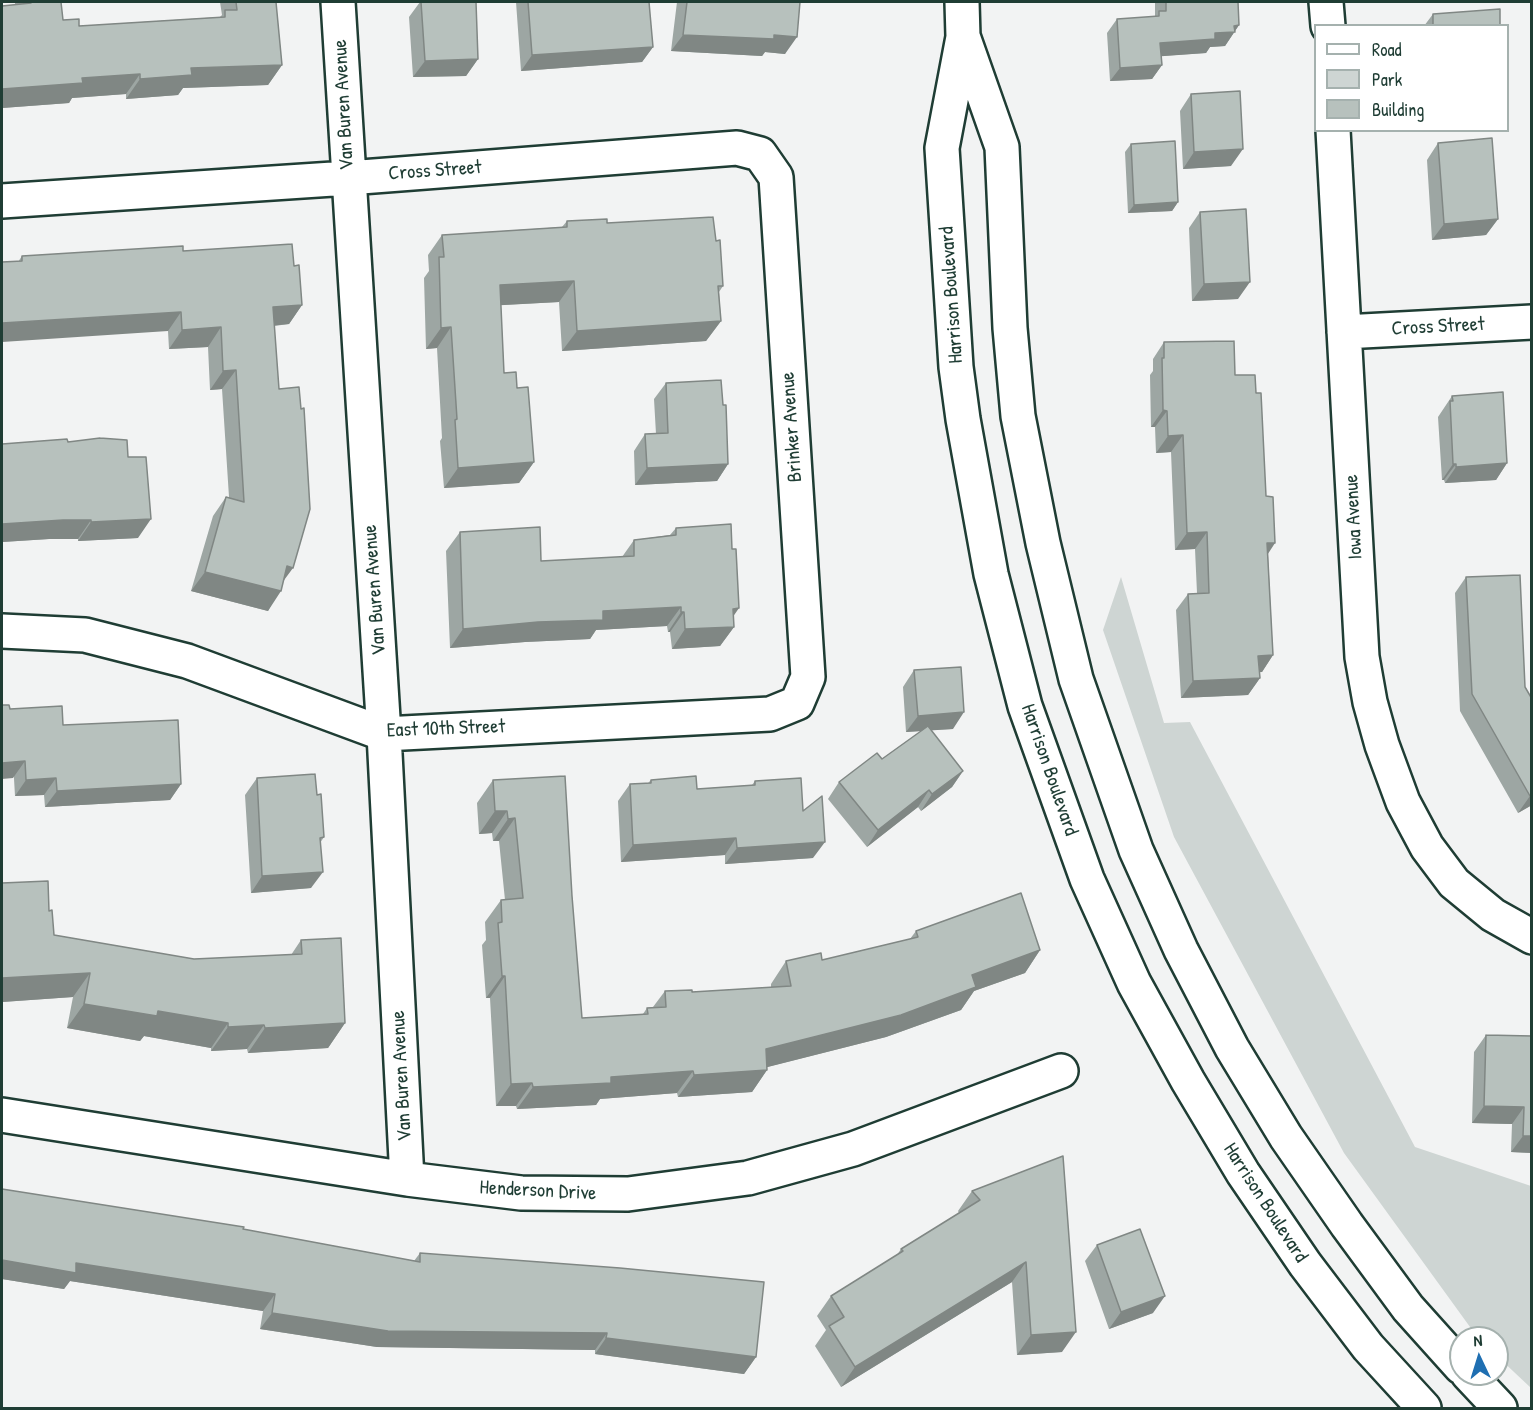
<!DOCTYPE html>
<style>
body{margin:0}
#map{position:relative;width:1533px;height:1410px;overflow:hidden;background:#f2f3f3;font-family:"Patrick Hand",sans-serif}
canvas{display:block}
.frame{position:absolute;inset:0;border:3px solid #1f3d34;pointer-events:none}
.legend{position:absolute;left:1314px;top:24px;width:195px;height:108px;box-sizing:border-box;background:#fff;border:2px solid #a5b1ae;margin:0;padding:8px 10px;list-style:none;font-size:18px;color:#1f3d34}
.legend li{display:flex;align-items:center;gap:12px;height:30px}
.legend b{width:30px;border:2px solid #a5b1ae}
.north{position:absolute;left:1449px;top:1326px;width:60px;height:60px;box-sizing:border-box;background:#fff;border:2px solid #a5b1ae;border-radius:50%;rotate:356deg;font-size:16px;font-weight:700;line-height:24px;text-align:center;color:#1f3d34}
.north::after{content:'';display:block;margin:auto;width:21px;height:27px;background:#1f6fb2;clip-path:polygon(50% 0,100% 100%,50% 72%,0 100%)}
</style>
<div id="map">
<canvas width="1533" height="1410"></canvas>
<div class="frame"></div>
<ul class="legend">
<li><b style="height:8px;background:#fff"></b>Road</li>
<li><b style="height:16px;background:#ced5d3"></b>Park</li>
<li><b style="height:16px;background:#b7c1bd"></b>Building</li>
</ul>
<div class="north">N</div>
</div>
<script>
const c = document.querySelector('canvas').getContext('2d');
c.lineJoin = 'round';
function paint(path, color) {
  c.fillStyle = color;
  c.fill(path, 'evenodd');
}
function toPath(rows) {
  const path = new Path2D();
  for (const r of rows) {
    path.moveTo(r[0], r[1]);
    for (let i = 2; i < r.length; i += 2) path.lineTo(r[i], r[i + 1]);
  }
  return path;
}
function stroke(path, color, width, dash) {
  c.strokeStyle = color;
  c.lineWidth = width;
  c.lineCap = dash ? 'butt' : 'round';
  c.setLineDash(dash || []);
  c.stroke(path);
}
function write(font, color, halo, rows, align = 'center') {
  c.font = font + ' "Patrick Hand",sans-serif';
  c.lineWidth = 4.5;
  c.setLineDash([]);
  c.textBaseline = 'middle';
  c.strokeStyle = halo;
  c.fillStyle = color;
  for (const [text, x, y, turn = 0] of rows) {
    c.save();
    c.translate(x, y);
    c.rotate((+turn || 0) * Math.PI / 180);
    c.textAlign = isNaN(turn) ? turn : align;
    if (halo) c.strokeText(text, 0, 0);
    c.fillText(text, 0, 0);
    c.restore();
  }
}
paint(toPath([
 [1121,577,1164,723,1190,722,1415,1147,1531,1186,1531,1388,1497,1356,1497,1338,1478,1338,1344,1153,1174,837,1103,630]
]), '#ced5d3');
const street = toPath([
 [338,2,384,734,407,1179],
 [1326,2,1328,26],
 [1333,130,1362,657,1370,702,1382,745,1403,802,1427,847,1454,883,1493,915,1532,937],
 [2,201,348,178,737,148,760,154,776,177,808,677,797,703,770,714,384,734,187,661,85,635,2,631],
 [1344,332,1532,322],
 [2,1115,407,1179,521,1193,628,1194,748,1178,853,1149,1061,1071]
]);
const secondary = toPath([
 [962,2,963,37,942,148,956,367,963,419,991,574,1025,706,1087,879,1134,983,1188,1081,1243,1173,1305,1264,1368,1347,1424,1408],
 [964,39,1002,147,1010,328,1018,416,1043,543,1076,679,1136,850,1181,950,1232,1048,1286,1137,1347,1225,1408,1308,1461,1367],
 [1468,1374,1500,1408]
]);
stroke(street, '#1f3d34', 38);
stroke(secondary, '#1f3d34', 38);
stroke(street, '#fff', 33);
stroke(secondary, '#fff', 33);
paint(toPath([
 [15,2,61,2,63,20,79,26,220,17,222,15,220,2,276,2,282,65,268,85,183,88,178,95,126,99,126,94,72,98,69,103,2,108,2,6,15,5],
 [420,2,476,2,478,59,466,76,413,77,409,17],
 [516,2,649,2,653,47,642,62,521,71],
 [677,2,800,2,785,54,765,52,762,56,671,51],
 [1155,2,1238,2,1239,25,1225,46,1210,47,1206,53,1161,56,1162,65,1152,79,1110,81,1107,33,1117,19,1155,17],
 [1433,14,1500,26,1424,26],
 [1191,94,1231,166,1183,169,1180,111],
 [1438,143,1498,219,1486,235,1432,240,1427,160],
 [1131,144,1178,202,1172,211,1128,213,1125,152],
 [1200,212,1238,299,1192,301,1189,228],
 [567,221,607,223,716,241,723,286,719,292,721,321,706,341,562,351,559,302,501,305,504,373,517,388,534,462,519,483,444,488,440,441,442,438,437,348,426,349,424,278,429,271,428,255,442,235,562,227],
 [183,251,294,266,302,305,289,324,274,326,284,580,268,611,191,591,213,516,226,497,229,497,222,389,210,390,208,347,169,349,168,331,18,262,22,256],
 [1164,342,1235,375,1256,393,1268,554,1273,655,1262,672,1259,672,1260,678,1248,695,1181,698,1176,610,1188,594,1197,593,1195,549,1175,550,1171,452,1156,453,1155,427,1151,427,1150,375,1153,371,1153,359],
 [666,383,728,464,717,481,635,485,634,451,645,434,656,434,654,399],
 [1452,396,1507,463,1496,480,1445,483,1444,480,1442,480,1438,417],
 [68,442,128,457,138,538,78,541,78,539,49,539,2,542,2,444],
 [676,528,733,617,734,627,720,646,672,649,670,632,668,632,667,626,596,630,590,639,525,642,450,648,446,551,460,532,541,561,622,557,634,540,670,535],
 [1466,577,1532,699,1532,805,1518,813,1460,711,1455,593],
 [914,670,953,729,931,730,963,771,952,787,921,811,918,807,867,847,828,799,839,782,882,759,921,731,906,732,903,687],
 [10,709,63,725,181,784,170,800,45,807,44,795,15,796],
 [257,778,317,795,324,837,320,843,311,888,251,893,245,795],
 [493,780,572,896,582,1018,643,1014,647,1008,653,1007,665,991,692,992,771,987,771,984,786,961,822,960,910,939,916,931,1040,950,1025,973,974,991,961,1010,886,1037,767,1067,767,1070,752,1092,678,1097,677,1093,600,1099,596,1105,517,1109,516,1106,496,1106,490,998,486,998,482,945,486,940,485,922,501,900,505,900,499,841,493,841,492,833,479,834,477,803],
 [651,780,697,789,752,785,755,781,803,811,813,858,725,864,725,855,621,862,618,801,630,784,648,783],
 [2,883,49,911,54,935,194,959,291,955,301,940,345,1023,328,1048,248,1053,247,1049,211,1051,211,1048,144,1036,140,1041,67,1028,73,997,2,1002],
 [1486,1035,1532,1036,1532,1153,1511,1152,1512,1124,1472,1123,1474,1052],
 [1063,1156,1062,1352,1017,1355,1012,1282,841,1387,815,1346,826,1330,817,1316,831,1296,897,1255,901,1249,959,1213,958,1211,972,1191],
 [2,1189,243,1229,414,1261,420,1253,756,1357,744,1374,595,1354,595,1350,377,1347,260,1329,263,1311,70,1281,64,1289,2,1279],
 [1097,1245,1153,1313,1109,1329,1085,1261]
]), '#9da6a3');
paint(toPath([
 [1239,25,1225,46,1210,47,1206,53,1151,57,1160,43,1215,33,1234,26],
 [683,35,774,35,797,37,785,54,765,52,762,56,671,51],
 [653,47,642,62,521,71,532,55],
 [478,59,466,76,413,77,425,61],
 [282,65,268,85,183,88,178,95,126,99,140,79,191,68],
 [1162,65,1152,79,1110,81,1120,68],
 [140,74,126,94,72,98,69,103,2,108,2,89,82,78],
 [1243,149,1231,166,1183,169,1194,152],
 [1178,202,1172,211,1128,213,1134,205],
 [1498,219,1486,235,1432,240,1444,224],
 [574,281,559,302,486,306,500,285],
 [1250,282,1238,299,1192,301,1204,284],
 [302,305,289,324,259,327,273,307],
 [181,312,168,331,2,342,2,323],
 [721,321,706,341,562,351,577,331],
 [221,327,208,347,169,349,182,330],
 [451,327,437,348,426,349,441,328],
 [236,370,222,389,210,390,223,371],
 [1163,410,1167,411,1155,427,1151,427],
 [1183,435,1171,452,1156,453,1168,436],
 [534,462,519,483,444,488,458,468],
 [1507,463,1496,480,1445,483,1456,467],
 [728,464,717,481,635,485,647,468],
 [1453,464,1456,464,1444,480,1442,480],
 [151,519,138,538,78,541,91,522],
 [63,520,91,520,78,539,49,539,2,542,2,524],
 [1207,532,1195,549,1175,550,1187,533],
 [1267,543,1275,543,1264,560],
 [287,566,293,568,279,587],
 [205,572,281,591,268,611,191,591],
 [681,607,667,626,596,630,590,639,525,642,450,648,463,629,603,611],
 [739,608,726,627,734,627,720,646,672,649,685,629,733,609],
 [681,612,684,612,670,632,668,632],
 [1273,655,1262,672,1247,673,1258,656],
 [1260,678,1248,695,1181,698,1193,681],
 [964,712,953,729,906,732,918,716],
 [25,761,13,778,2,779,2,763],
 [963,771,952,787,921,811,932,794],
 [56,778,44,795,15,796,26,780],
 [181,784,170,800,45,807,57,791],
 [929,790,918,807,867,847,878,830],
 [1532,795,1532,805,1518,813,1530,796],
 [495,811,507,811,492,833,479,834],
 [515,818,499,841,493,841,508,819],
 [736,838,725,855,621,862,633,845],
 [825,842,813,858,725,864,737,848],
 [323,872,311,888,251,893,262,876],
 [1040,950,1025,973,974,991,961,1010,886,1037,752,1071,767,1070,752,1092,678,1097,694,1075],
 [90,973,73,997,2,1002,2,978],
 [502,976,505,976,490,998,486,998],
 [84,1004,158,1011,228,1023,211,1048,144,1036,140,1041,67,1028],
 [345,1023,328,1048,248,1053,265,1028],
 [264,1025,247,1049,211,1051,228,1027],
 [693,1071,677,1093,600,1099,596,1105,517,1109,533,1087,611,1077],
 [532,1083,516,1106,496,1106,511,1084],
 [1484,1106,1524,1107,1512,1124,1472,1123],
 [1523,1136,1532,1136,1532,1153,1511,1152],
 [2,1260,76,1263,275,1294,263,1311,70,1281,64,1289,2,1279],
 [1026,1262,1012,1282,841,1387,855,1367],
 [1165,1296,1153,1313,1109,1329,1121,1312],
 [272,1313,607,1333,595,1350,377,1347,260,1329],
 [1076,1332,1062,1352,1017,1355,1031,1335],
 [606,1338,756,1357,744,1374,595,1354]
]), '#808784');
const building = toPath([
 [30,2,61,2,63,20,79,19,79,26,225,17,225,10,237,10,236,2,276,2,282,65,191,68,192,75,140,79,140,74,82,78,83,83,2,89,2,6,31,3,30,2],
 [421,2,476,2,478,59,425,61,421,2],
 [528,2,649,2,653,47,532,55,528,2],
 [687,2,800,2,797,37,774,35,774,39,683,35,687,2],
 [1166,2,1238,2,1239,25,1234,26,1235,32,1215,33,1215,39,1160,43,1162,65,1120,68,1117,19,1159,16,1159,11,1166,11,1166,2],
 [1500,9,1500,26,1433,26,1433,14,1500,9],
 [1240,91,1243,149,1194,152,1191,94,1240,91],
 [1492,138,1498,219,1444,224,1438,143,1492,138],
 [1175,141,1178,202,1134,205,1131,144,1175,141],
 [1246,209,1250,282,1204,284,1200,212,1246,209],
 [713,217,716,241,720,240,723,286,718,286,721,321,577,331,574,281,500,285,504,373,516,372,517,388,528,387,534,462,458,468,455,420,457,419,451,327,441,328,439,257,444,257,442,235,567,227,567,221,607,219,607,223,713,217],
 [292,244,294,266,299,265,302,305,273,307,279,389,299,387,301,409,304,408,310,509,293,568,287,566,281,591,205,572,226,497,244,502,236,370,223,371,221,327,182,330,181,312,2,323,2,262,22,261,22,256,183,246,183,251,292,244],
 [1234,341,1235,375,1255,375,1256,393,1261,393,1266,496,1273,497,1275,543,1267,543,1273,655,1258,656,1260,678,1193,681,1188,594,1209,593,1207,532,1187,533,1183,435,1168,436,1167,411,1163,410,1162,358,1164,358,1164,342,1234,341],
 [721,380,723,405,726,405,728,464,647,468,645,434,668,433,666,383,721,380],
 [1503,392,1507,463,1456,467,1456,464,1453,464,1450,401,1453,401,1452,396,1503,392],
 [100,438,127,440,128,457,146,457,151,519,91,522,91,520,63,520,2,524,2,444,67,439,68,442,100,438],
 [731,524,732,549,736,549,739,608,733,609,734,627,685,629,684,612,681,612,681,607,603,611,603,620,538,622,463,629,460,532,540,527,541,561,634,556,634,540,676,535,676,528,731,524],
 [1520,575,1525,687,1532,699,1532,795,1530,796,1472,694,1466,577,1520,575],
 [961,667,964,712,918,716,914,670,961,667],
 [2,705,9,705,10,709,62,706,63,725,178,720,181,784,57,791,56,778,26,780,25,761,2,763,2,705],
 [928,726,963,771,932,794,929,790,878,830,839,782,877,753,882,759,928,726],
 [315,774,317,795,321,794,324,837,320,838,323,872,262,876,257,778,315,774],
 [565,776,572,896,582,1018,648,1014,647,1008,666,1007,665,991,692,990,692,992,791,986,786,961,821,953,822,960,918,937,916,931,1021,893,1040,950,972,975,976,987,901,1015,766,1049,767,1070,694,1075,693,1071,611,1077,611,1083,533,1087,532,1083,511,1084,505,976,502,976,498,923,502,922,501,900,523,898,515,818,508,819,507,811,495,811,493,780,565,776],
 [696,776,697,789,755,785,755,781,801,778,803,811,822,796,825,842,737,848,736,838,633,845,630,784,651,783,651,780,696,776],
 [48,881,49,911,52,910,54,935,194,959,302,954,301,940,341,938,345,1023,265,1028,264,1025,228,1027,228,1023,158,1011,157,1016,84,1004,90,973,2,978,2,883,48,881],
 [1486,1035,1532,1036,1532,1136,1523,1136,1524,1107,1484,1106,1486,1035],
 [1063,1156,1076,1332,1031,1335,1026,1262,855,1367,829,1326,844,1317,831,1296,903,1251,901,1249,980,1200,972,1191,1063,1156],
 [2,1189,244,1227,243,1229,420,1262,420,1253,620,1268,764,1282,756,1357,606,1338,607,1333,388,1331,272,1313,275,1294,76,1263,76,1273,2,1260,2,1189],
 [1140,1229,1165,1296,1121,1312,1097,1245,1140,1229]
]);
paint(building, '#b7c1bd');
stroke(building, '#808784', 1.5);
write('20px', '#1f3d34', '#fff', [
 ["Van Buren Avenue",344,105,-93],
 ["Cross Street",435,171,-4],
 ["Harrison Boulevard",952,295,-94],
 ["Cross Street",1438,327,-3],
 ["Brinker Avenue",792,427,-94],
 ["Iowa Avenue",1354,517,-93],
 ["Van Buren Avenue",375,590,-94],
 ["East 10th Street",446,729,-2],
 ["Harrison Boulevard",1049,770,71],
 ["Van Buren Avenue",402,1076,-93],
 ["Henderson Drive",538,1191,3],
 ["Harrison Boulevard",1265,1203,57]
]);
</script>
